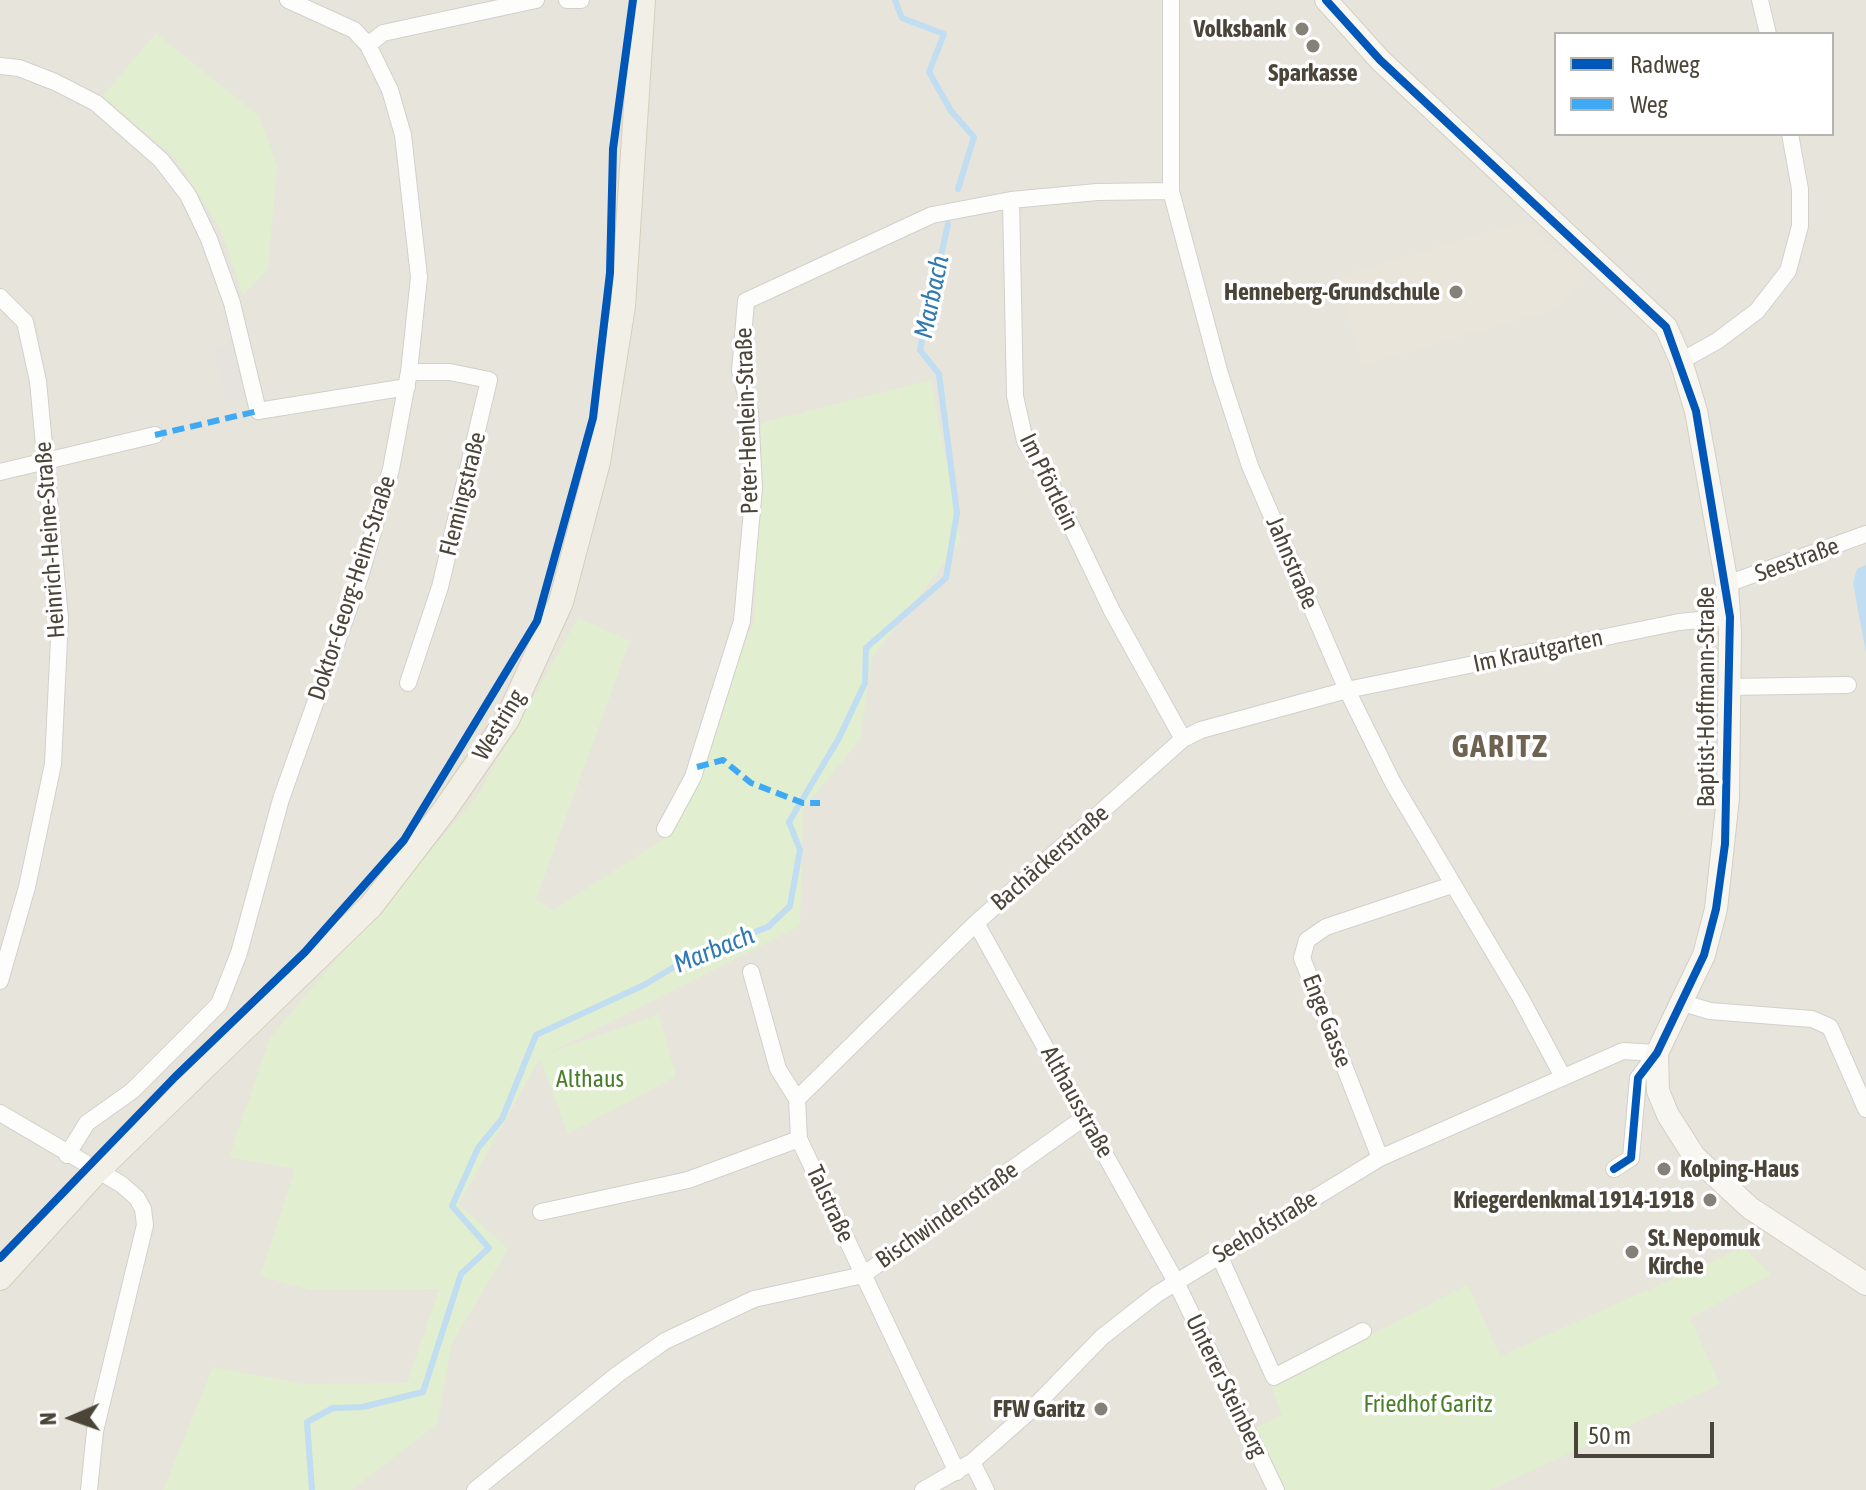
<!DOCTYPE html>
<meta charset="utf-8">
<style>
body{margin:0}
#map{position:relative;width:1866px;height:1490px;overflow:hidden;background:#f4f2ee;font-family:"Asap Condensed",sans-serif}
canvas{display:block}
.legend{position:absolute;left:1554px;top:32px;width:280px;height:104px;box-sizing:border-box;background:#fff;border:2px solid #b7b4b0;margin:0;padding:10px 14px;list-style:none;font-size:24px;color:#4b4439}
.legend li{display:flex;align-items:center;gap:16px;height:40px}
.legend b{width:40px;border:2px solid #b7b4b0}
.north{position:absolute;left:32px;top:1378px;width:80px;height:80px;-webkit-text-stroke:6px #fff;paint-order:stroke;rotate:268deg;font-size:22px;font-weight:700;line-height:32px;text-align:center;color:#4b4439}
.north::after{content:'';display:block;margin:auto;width:28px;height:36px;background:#4b4439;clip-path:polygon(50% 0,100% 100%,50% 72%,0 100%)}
.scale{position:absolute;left:1574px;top:1422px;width:140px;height:36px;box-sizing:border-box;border:4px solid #4b4439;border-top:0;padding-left:10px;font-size:24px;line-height:28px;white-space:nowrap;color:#4b4439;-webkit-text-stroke:6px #fff;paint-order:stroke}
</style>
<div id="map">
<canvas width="1866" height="1490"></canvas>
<ul class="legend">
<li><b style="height:10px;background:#0057b8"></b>Radweg</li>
<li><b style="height:10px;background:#3fa9f5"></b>Weg</li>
</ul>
<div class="north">N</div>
<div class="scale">50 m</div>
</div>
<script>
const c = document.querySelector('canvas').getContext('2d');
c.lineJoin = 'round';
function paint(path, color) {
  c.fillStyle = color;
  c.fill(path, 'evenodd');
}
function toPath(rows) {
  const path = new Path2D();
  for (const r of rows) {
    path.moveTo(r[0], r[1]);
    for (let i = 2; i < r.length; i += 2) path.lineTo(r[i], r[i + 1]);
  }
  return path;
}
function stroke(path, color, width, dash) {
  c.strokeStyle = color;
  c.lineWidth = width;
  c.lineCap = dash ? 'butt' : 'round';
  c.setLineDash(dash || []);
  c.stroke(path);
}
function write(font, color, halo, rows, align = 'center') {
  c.font = font + ' "Asap Condensed",sans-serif';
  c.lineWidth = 7;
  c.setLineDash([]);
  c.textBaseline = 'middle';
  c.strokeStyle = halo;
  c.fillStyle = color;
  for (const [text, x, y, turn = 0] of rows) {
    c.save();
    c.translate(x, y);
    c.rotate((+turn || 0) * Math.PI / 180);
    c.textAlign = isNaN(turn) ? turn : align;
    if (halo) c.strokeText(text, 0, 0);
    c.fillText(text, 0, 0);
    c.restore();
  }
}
paint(toPath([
 [0,0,1866,0,1866,1490,0,1490],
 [1556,34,1832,34,1832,134,1556,134]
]), '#e7e4dc');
paint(toPath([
 [1522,222,1585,274,1559,308,1363,365,1336,277]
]), '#eae5da');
paint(toPath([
 [156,33,259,116,277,166,268,269,243,295,220,228,175,158,103,96],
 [931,380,961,541,872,658,860,740,803,809,800,926,549,1053,659,1014,676,1076,568,1134,540,1058,459,1204,508,1249,452,1343,437,1424,352,1490,163,1490,213,1367,303,1384,407,1383,439,1289,310,1290,260,1276,295,1169,229,1157,270,1037,477,796,578,618,630,641,536,899,553,910,674,832,754,620,761,423],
 [1744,1247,1771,1275,1690,1318,1720,1384,1490,1490,1285,1490,1255,1428,1282,1415,1272,1387,1468,1284,1500,1356]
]), '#e1eecf');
paint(toPath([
 [230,342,245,398,227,403,213,348]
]), '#e6e3df');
paint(toPath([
 [1866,565,1866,653,1853,583,1857,569]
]), '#c0ddf1');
stroke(toPath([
 [895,0,902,18,944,34,929,72,951,111,974,137,958,189],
 [312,1490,307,1422,333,1408,363,1407,423,1392,461,1274,489,1248,452,1206,478,1148,502,1119,536,1035,644,985,694,955,768,927,790,906,800,850,789,822,839,738,865,683,866,648,946,578,957,513,939,374,920,350,948,224]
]), '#c0ddf1', 6);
const street = toPath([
 [567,0,581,0],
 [1171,0,1171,191,1220,374,1250,466,1347,690,1393,783,1519,995,1563,1077],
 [1760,0,1768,34],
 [368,45,383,33,536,0],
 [0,66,19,68,55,82,96,103,161,160,188,195,209,239,232,303,258,411,407,387],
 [1011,200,1015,396,1025,441,1051,484,1112,611,1183,739],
 [0,297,25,322,38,381,60,618,53,764,27,887,0,981],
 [1681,361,1717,341,1757,311,1788,271,1800,226,1800,189,1790,134],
 [0,472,155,435],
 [1727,584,1866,534],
 [408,683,440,587,489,380,450,372,409,372],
 [1730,687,1848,685],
 [665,829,693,777,742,621,754,488,750,411,740,371,746,301,932,215,1011,200,1097,192,1171,191],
 [976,923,1176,1282,1276,1490],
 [751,972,778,1069,797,1099,799,1139,957,1472],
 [1683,1003,1710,1011,1812,1019,1830,1027,1866,1109],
 [797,1099,976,923,1183,739,1201,730,1347,690,1679,622,1730,617],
 [0,1113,121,1184,137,1198,143,1209,145,1225,95,1431,89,1490],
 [67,1155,87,1123,132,1091,219,1004,239,953,281,799,360,577,391,469,409,372,419,277,403,135,390,90,368,45,354,30,288,0],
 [1380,1158,1302,958,1307,940,1326,927,1452,885],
 [1614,1169,1631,1158,1638,1078,1657,1053],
 [541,1212,688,1180,799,1139],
 [1219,1255,1274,1377,1363,1331],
 [972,1462,986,1490],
 [475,1490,618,1374,665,1341,754,1299,863,1275,1085,1117],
 [923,1490,972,1462,1031,1410,1102,1337,1157,1294,1380,1158,1623,1051,1657,1053]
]);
const secondary = toPath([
 [1326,0,1380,60,1666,327,1681,361,1696,411,1727,584,1730,632,1728,798,1716,909,1704,955,1657,1053,1658,1091,1668,1115,1694,1156,1750,1208,1866,1284]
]);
const primary = toPath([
 [0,1278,97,1171,371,906,444,811,507,720,561,602,598,462,623,306,643,0]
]);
stroke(street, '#d2d0cb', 18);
stroke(secondary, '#d3cfc5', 24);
stroke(primary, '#d6cebb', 26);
stroke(street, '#fdfdfc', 16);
stroke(secondary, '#f7f6f1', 22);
stroke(primary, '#f2efe6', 24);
stroke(toPath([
 [155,435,258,411],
 [697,767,723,760,751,783,803,803,820,803]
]), '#3fa9f5', 6, [12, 6]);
stroke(toPath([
 [1326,0,1380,60,1666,327,1696,411,1730,617,1725,844,1716,909,1704,955,1657,1053,1638,1078,1631,1158,1614,1169],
 [0,1258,175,1077,305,952,404,840,537,621,593,418,610,273,613,149,633,0]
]), '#0057b8', 8);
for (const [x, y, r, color] of [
 [1302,29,8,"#868178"],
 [1313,46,8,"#868178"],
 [1456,292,8,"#868178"],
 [1664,1169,8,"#868178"],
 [1710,1200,8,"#868178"],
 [1632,1252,8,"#868178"],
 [1101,1409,8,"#868178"]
]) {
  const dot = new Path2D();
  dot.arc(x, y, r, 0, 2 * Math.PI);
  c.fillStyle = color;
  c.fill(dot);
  stroke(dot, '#fff', 3);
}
write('bold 24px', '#4b4439', '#fff', [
 ["Volksbank",1286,29],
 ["Sparkasse",1313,73,"center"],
 ["Henneberg-Grundschule",1440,292],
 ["Kolping-Haus",1680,1169,"left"],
 ["Kriegerdenkmal 1914-1918",1694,1200],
 ["St. Nepomuk",1648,1238,"left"],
 ["Kirche",1648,1266,"left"],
 ["FFW Garitz",1085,1409]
], 'right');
write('24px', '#4b4439', '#fff', [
 ["Peter-Henlein-Straße",747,421,-92],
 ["Im Pförtlein",1049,482,64],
 ["Flemingstraße",463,494,-76],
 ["Heinrich-Heine-Straße",50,540,-94],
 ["Seestraße",1797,560,-20],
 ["Jahnstraße",1292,563,67],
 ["Doktor-Georg-Heim-Straße",352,588,-72],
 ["Im Krautgarten",1538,651,-12],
 ["Baptist-Hoffmann-Straße",1706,697,-90],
 ["Westring",499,725,-59],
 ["Bachäckerstraße",1050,858,-41],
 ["Enge Gasse",1327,1021,69],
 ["Althausstraße",1077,1102,61],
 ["Talstraße",830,1204,65],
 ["Bischwindenstraße",947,1215,-35],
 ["Seehofstraße",1265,1227,-31],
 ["Unterer Steinberg",1226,1386,64]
]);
write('24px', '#4a7f2a', '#fff', [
 ["Althaus",590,1079],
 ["Friedhof Garitz",1428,1404]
]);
write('italic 26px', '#2e7ab2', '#fff', [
 ["Marbach",932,297,-78],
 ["Marbach",714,950,-22]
]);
c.letterSpacing = '2px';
write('bold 32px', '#6e6250', '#fff', [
 ["GARITZ",1500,747]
]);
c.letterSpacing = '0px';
</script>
